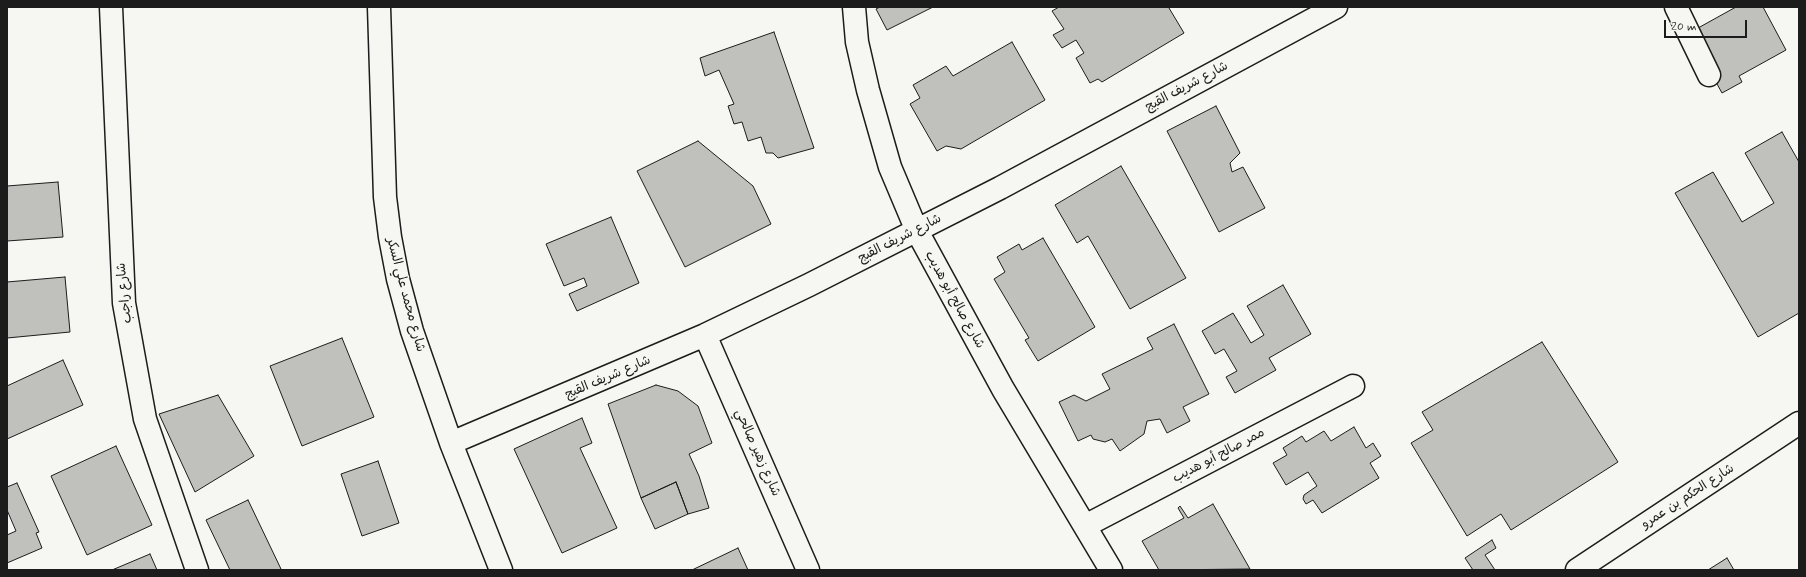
<!DOCTYPE html>
<meta charset="utf-8">
<style>
body{margin:0}
#map{position:relative;width:1806px;height:577px;overflow:hidden;background:#f6f6f2;font-family:Mynerve,sans-serif}
canvas{display:block}
.frame{position:absolute;inset:0;border:8px solid #1c1c1c;pointer-events:none}
.scale{position:absolute;left:1664px;top:20px;width:83px;height:18px;box-sizing:border-box;border:2px solid #1c1c1c;border-top:0;padding-left:5px;font-size:12px;line-height:14px;white-space:nowrap;color:#1c1c1c;-webkit-text-stroke:3px #f6f6f2;paint-order:stroke}
</style>
<div id="map">
<canvas width="1806" height="577"></canvas>
<div class="frame"></div>
<div class="scale">20 m</div>
</div>
<script>
const c = document.querySelector('canvas').getContext('2d');
c.lineJoin = 'round';
function paint(path, color) {
  c.fillStyle = color;
  c.fill(path, 'evenodd');
}
function toPath(rows) {
  const path = new Path2D();
  for (const r of rows) {
    path.moveTo(r[0], r[1]);
    for (let i = 2; i < r.length; i += 2) path.lineTo(r[i], r[i + 1]);
  }
  return path;
}
function stroke(path, color, width, dash) {
  c.strokeStyle = color;
  c.lineWidth = width;
  c.lineCap = dash ? 'butt' : 'round';
  c.setLineDash(dash || []);
  c.stroke(path);
}
function write(font, color, halo, rows, align = 'center') {
  c.font = font + ' Mynerve,"Playpen Sans Arabic",sans-serif';
  c.lineWidth = 3;
  c.setLineDash([]);
  c.textBaseline = 'middle';
  c.strokeStyle = halo;
  c.fillStyle = color;
  for (const [text, x, y, turn = 0] of rows) {
    c.save();
    c.translate(x, y);
    c.rotate((+turn || 0) * Math.PI / 180);
    c.textAlign = isNaN(turn) ? turn : align;
    if (halo) c.strokeText(text, 0, 0);
    c.fillText(text, 0, 0);
    c.restore();
  }
}
const building = toPath([
 [880,7,933,7,887,30,876,9,880,7],
 [1059,7,1170,7,1169,8,1184,33,1102,82,1098,79,1090,83,1076,58,1084,53,1076,40,1062,48,1053,35,1064,29,1052,11,1059,7],
 [1736,7,1763,7,1786,50,1739,76,1742,82,1722,93,1689,33,1736,7],
 [774,32,814,148,778,158,773,153,766,153,761,137,748,141,742,122,734,124,728,106,734,104,719,70,705,76,700,58,774,32],
 [1012,42,1045,100,961,149,946,146,937,151,910,104,920,98,913,85,946,66,953,76,1012,42],
 [1216,106,1240,153,1230,163,1232,172,1243,167,1265,208,1219,232,1167,131,1216,106],
 [1782,132,1799,162,1799,313,1758,337,1675,193,1713,172,1742,222,1774,203,1745,153,1782,132],
 [698,141,753,186,771,224,685,267,637,171,698,141],
 [1121,166,1186,278,1130,309,1088,236,1077,243,1055,205,1121,166],
 [58,182,63,237,7,241,7,186,58,182],
 [611,217,639,283,577,311,569,294,587,286,584,278,564,286,546,244,611,217],
 [1043,238,1095,327,1038,361,1025,340,1029,338,994,279,1005,272,997,257,1019,244,1022,250,1043,238],
 [65,277,70,332,7,338,7,282,65,277],
 [1283,285,1311,334,1269,358,1276,370,1235,393,1226,377,1237,371,1224,349,1215,354,1202,331,1233,313,1251,343,1264,335,1247,306,1283,285],
 [1174,324,1209,394,1183,407,1190,421,1167,433,1160,419,1147,421,1144,434,1120,451,1112,439,1105,442,1093,439,1091,435,1078,441,1059,402,1074,395,1086,401,1110,389,1102,374,1153,349,1147,338,1174,324],
 [342,338,374,417,302,446,270,366,342,338],
 [1542,342,1618,462,1511,530,1501,514,1467,536,1411,443,1433,430,1422,412,1542,342],
 [63,360,83,405,7,439,7,386,63,360],
 [656,385,678,391,698,406,712,443,689,454,699,476,709,508,688,514,676,482,641,498,608,404,656,385],
 [218,395,254,456,195,492,159,414,218,395],
 [582,418,592,443,580,448,617,528,562,553,514,449,582,418],
 [1354,427,1366,448,1373,443,1381,456,1370,463,1379,478,1322,513,1313,500,1306,504,1303,499,1304,495,1317,486,1308,472,1286,485,1273,463,1287,455,1283,448,1302,436,1306,442,1324,431,1331,441,1354,427],
 [116,446,152,525,87,555,51,476,116,446],
 [378,461,399,523,362,536,341,474,378,461],
 [676,482,688,514,655,529,641,498,676,482],
 [17,483,39,532,36,533,42,548,7,563,7,535,16,531,7,510,7,487,17,483],
 [248,500,281,569,278,570,230,570,206,520,248,500],
 [1213,504,1250,569,1159,570,1142,541,1184,518,1178,508,1180,506,1188,518,1213,504],
 [1492,540,1496,548,1485,555,1495,570,1473,570,1465,558,1492,540],
 [738,548,748,570,692,570,738,548],
 [150,554,157,570,112,570,150,554],
 [1727,558,1734,570,1708,570,1727,558]
]);
paint(building, '#c0c0bd');
stroke(building, '#1c1c1c', 1);
const minor = toPath([
 [111,7,124,303,145,419,197,570],
 [379,7,385,197,390,237,398,279,412,331,451,443,501,570],
 [854,7,857,42,868,90,890,167,917,231,1003,389,1111,570],
 [1676,7,1709,75],
 [705,335,808,570],
 [451,443,705,335,809,285,1000,188,1336,7],
 [1085,526,1353,386],
 [1577,570,1799,423]
]);
stroke(minor, '#1c1c1c', 25);
stroke(minor, '#f6f6f2', 22);
write('13px', '#1c1c1c', '#f6f6f2', [
 ["شارع شريف القبج",1187,87,-28],
 ["شارع شريف القبج",900,239,-27],
 ["شارع راجب",125,293,-96],
 ["شارع محمد علي السكر",405,295,75],
 ["شارع صالح أبو هديب",954,300,61],
 ["شارع شريف القبج",608,378,-23],
 ["شارع زهير صالحي",757,453,66],
 ["ممر صالح أبو هديب",1219,456,-28],
 ["شارع الحكم بن عمرو",1688,497,-33]
]);
</script>
